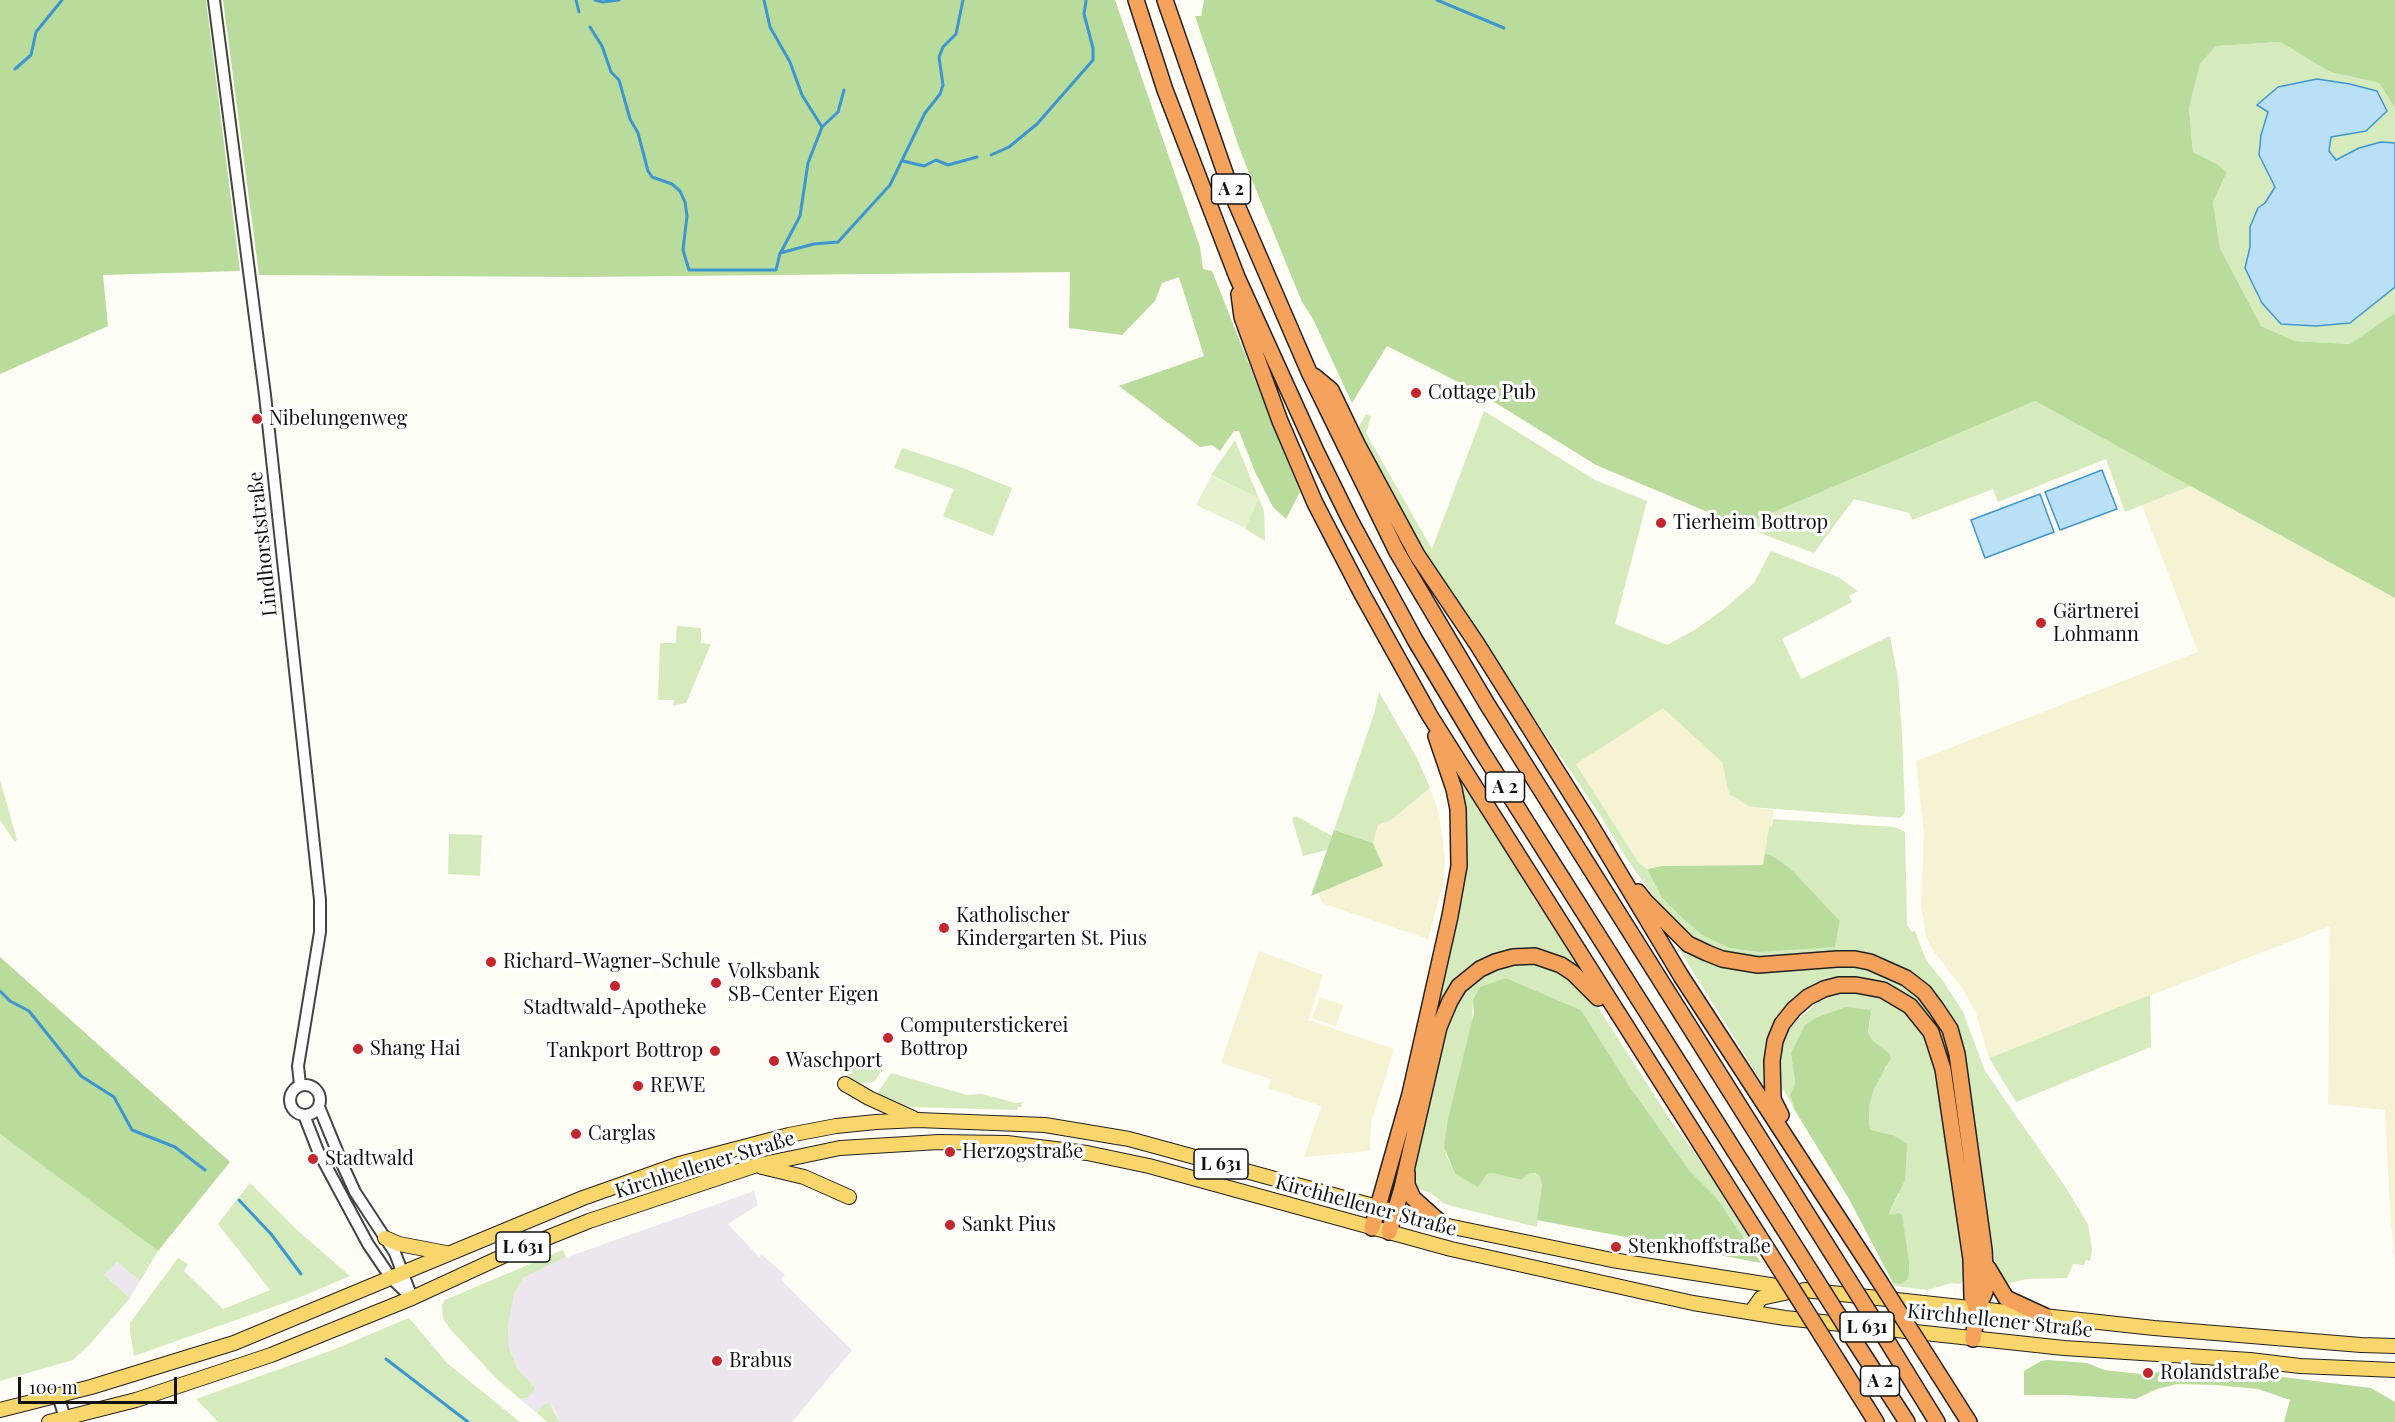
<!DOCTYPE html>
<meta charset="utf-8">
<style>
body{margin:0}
#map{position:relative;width:2395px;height:1422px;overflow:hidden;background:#fffdf5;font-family:"Playfair Display",serif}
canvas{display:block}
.scale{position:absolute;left:18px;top:1377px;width:159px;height:27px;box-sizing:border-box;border:3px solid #111;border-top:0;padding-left:8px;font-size:18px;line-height:21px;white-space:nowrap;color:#111;-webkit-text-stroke:4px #fff;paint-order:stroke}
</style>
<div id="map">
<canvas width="2395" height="1422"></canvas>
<div class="scale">100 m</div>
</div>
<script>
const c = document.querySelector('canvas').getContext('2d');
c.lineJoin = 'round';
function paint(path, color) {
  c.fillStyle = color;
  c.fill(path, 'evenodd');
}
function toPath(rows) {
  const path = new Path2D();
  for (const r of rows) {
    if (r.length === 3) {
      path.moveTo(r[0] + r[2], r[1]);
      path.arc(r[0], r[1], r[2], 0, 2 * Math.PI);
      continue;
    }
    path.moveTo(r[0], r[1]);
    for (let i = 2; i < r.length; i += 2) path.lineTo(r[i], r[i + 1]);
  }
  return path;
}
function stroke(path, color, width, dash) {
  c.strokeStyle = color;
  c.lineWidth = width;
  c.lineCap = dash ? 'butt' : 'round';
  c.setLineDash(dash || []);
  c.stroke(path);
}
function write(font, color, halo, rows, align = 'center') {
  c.font = font + ' "Playfair Display",serif';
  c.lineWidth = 6;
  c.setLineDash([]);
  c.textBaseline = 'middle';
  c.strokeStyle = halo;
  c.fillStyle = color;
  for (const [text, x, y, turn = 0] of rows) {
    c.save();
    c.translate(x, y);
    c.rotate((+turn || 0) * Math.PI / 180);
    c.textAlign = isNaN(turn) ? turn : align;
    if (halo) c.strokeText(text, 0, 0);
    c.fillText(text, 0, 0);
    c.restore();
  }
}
paint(toPath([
 [754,1191,758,1205,728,1224,759,1257,762,1255,785,1275,781,1280,852,1350,792,1422,560,1422,550,1402,538,1410,538,1414,520,1399,525,1399,534,1386,518,1369,509,1348,508,1325,510,1308,514,1294,523,1278,559,1260],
 [117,1262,140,1281,130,1298,104,1275]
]), '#eee6ef');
paint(toPath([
 [2191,486,2395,598,2395,1261,2390,1212,2385,1110,2328,1104,2330,926,1989,1058,1976,1013,1963,989,1932,949,1926,936,1921,906,1924,833,1916,761,2198,652,2142,505],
 [1663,707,1722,762,1729,794,1750,807,1774,810,1764,865,1662,866,1645,869,1638,862,1627,847,1576,764],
 [1430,788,1439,813,1445,859,1443,883,1428,939,1322,903,1318,892,1382,866,1373,843,1378,825,1390,821],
 [1259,951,1323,975,1308,1020,1394,1049,1371,1123,1370,1151,1304,1157,1321,1106,1268,1088,1271,1079,1221,1063],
 [1320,997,1343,1005,1336,1026,1312,1018]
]), '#f6f3d4');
paint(toPath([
 [2280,42,2330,72,2379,83,2395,108,2395,143,2381,142,2359,148,2335,160,2329,151,2331,137,2366,131,2377,91,2350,84,2317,79,2258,105,2268,112,2261,135,2259,155,2275,187,2265,203,2258,208,2250,226,2250,247,2246,267,2395,287,2395,313,2350,344,2295,341,2261,326,2220,248,2213,202,2227,172,2217,164,2193,152,2189,108,2200,64,2216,46],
 [2035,401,2191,486,2125,512,2106,459,1998,502,1993,489,1912,520,1909,513,1854,499,1814,553,1741,526],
 [1484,411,1595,480,1647,501,1615,624,1667,645,1693,631,1723,610,1754,583,1771,551,1838,577,1858,591,1849,596,1852,602,1782,639,1801,679,1890,636,1898,679,1902,734,1905,812,1900,818,1750,807,1729,794,1722,762,1663,708,1576,764,1638,862,1647,869,1662,898,1680,916,1702,935,1812,948,1835,946,1840,921,1794,872,1765,853,1769,827,1772,826,1773,819,1895,827,1905,832,1907,925,1912,932,1915,931,1926,960,1943,981,1963,1012,1985,1071,2066,1188,2088,1224,2092,1250,2090,1261,2086,1260,2084,1265,2073,1264,2067,1278,2026,1279,2003,1285,1988,1238,1960,1045,1903,970,1736,956,1707,946,1692,937,1666,914,1627,859,1600,815,1457,603,1408,526,1356,432,1366,414,1371,416,1366,433,1432,549],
 [1235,440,1264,511,1265,541,1245,529,1258,498,1211,475],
 [902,448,963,468,1012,488,993,536,943,516,954,489,894,468],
 [677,626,701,628,701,643,711,644,686,703,673,706,674,700,658,700,660,643,676,643],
 [1379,692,1417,758,1430,788,1390,821,1378,825,1373,843,1334,830,1374,714],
 [1454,766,1505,846,1538,905,1563,937,1584,972,1535,951,1456,982,1398,1182,1391,1180,1466,855,1465,813],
 [0,780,17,840,15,842,0,820],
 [1296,816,1332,836,1327,850,1303,856,1292,818],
 [449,834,482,835,480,876,448,874],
 [1671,936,1697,953,1838,963,1879,970,1914,991,1939,1023,1951,1058,1956,1098,1938,1034,1863,980,1789,1009,1767,1085,1764,1086],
 [1523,961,1557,969,1592,998,1669,1118,1717,1184,1755,1245,1742,1235,1716,1197,1689,1170,1628,1084,1581,1010,1506,978,1473,1000,1472,1024,1448,1118,1446,1155,1455,1174,1479,1185,1487,1174,1493,1173,1521,1180,1530,1172,1539,1175,1542,1185,1537,1227,1452,1206,1443,1203,1431,1193,1415,1187,1413,1166,1443,1034,1457,997,1485,971],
 [1845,992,1877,995,1893,1001,1914,1019,1928,1041,1937,1075,1945,1131,1963,1263,1964,1274,1961,1284,1951,1283,1927,1290,1894,1286,1893,1283,1901,1284,1909,1260,1902,1216,1890,1215,1889,1213,1899,1194,1893,1135,1871,1130,1869,1125,1869,1107,1874,1089,1878,1079,1887,1067,1889,1053,1873,1041,1868,1033,1870,1021,1845,1007,1815,1018,1806,1025,1791,1053,1795,1083,1790,1096,1794,1109,1784,1090,1781,1091,1778,1071,1781,1051,1789,1030,1795,1022,1818,1002],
 [2150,995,2151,1047,2016,1102,1989,1058],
 [850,1062,853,1062,882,1070,874,1082,855,1084,843,1070,844,1065],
 [891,1073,967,1095,982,1094,1016,1103,1022,1102,1021,1107,1018,1107,1017,1110,912,1107,887,1102,875,1097],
 [0,1134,158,1251,140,1281,117,1262,104,1275,130,1298,90,1344,73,1360,0,1381],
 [250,1183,297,1230,350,1276,298,1298,134,1356,130,1331,130,1323,178,1258,188,1264,184,1271,223,1309,270,1290,218,1224],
 [563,1250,566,1257,523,1278,514,1294,508,1325,509,1348,518,1369,534,1386,534,1391,527,1398,520,1399,496,1378,452,1331,443,1319,442,1304,445,1300],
 [409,1318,447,1363,520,1422,218,1422,196,1399,330,1351],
 [550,1402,554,1412,560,1422,547,1422,538,1414,538,1410,542,1406]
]), '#d5ebbd');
paint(toPath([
 [0,0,206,0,240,271,103,275,108,326,0,374],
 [223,0,1115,0,1200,247,1203,269,1212,271,1300,492,1286,519,1273,507,1255,472,1239,431,1234,431,1220,451,1212,445,1200,447,1119,386,1204,356,1179,277,1162,283,1155,301,1122,335,1069,328,1070,272,581,277,259,275],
 [1204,0,2395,0,2395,108,2379,83,2330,72,2280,42,2216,46,2200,64,2189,108,2193,152,2217,164,2227,172,2213,202,2220,248,2261,326,2295,341,2350,344,2395,313,2395,598,2035,401,1741,526,1596,465,1478,392,1387,346,1352,403,1313,319,1302,302,1241,153,1195,16,1201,16],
 [1334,830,1373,843,1383,866,1311,896],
 [1765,853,1776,858,1794,872,1840,921,1835,947,1759,952,1730,948,1702,935,1680,916,1662,898,1647,869,1662,866,1763,865],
 [0,957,230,1162,158,1251,0,1134],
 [1506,978,1581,1010,1628,1084,1689,1170,1716,1197,1761,1263,1537,1220,1542,1185,1539,1175,1535,1173,1530,1173,1521,1180,1493,1173,1487,1174,1478,1187,1455,1174,1444,1147,1448,1118,1474,1013,1473,1000,1480,987],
 [1845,1007,1871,1010,1868,1033,1873,1041,1889,1053,1891,1058,1874,1089,1869,1107,1869,1125,1871,1130,1893,1135,1907,1144,1905,1180,1889,1213,1890,1215,1899,1213,1902,1215,1904,1227,1909,1260,1909,1273,1907,1280,1901,1284,1893,1283,1849,1199,1794,1109,1790,1095,1795,1083,1791,1053,1805,1025,1815,1018],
 [2048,1360,2087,1363,2104,1370,2149,1375,2166,1369,2176,1368,2259,1374,2371,1388,2395,1402,2395,1422,2284,1422,2290,1400,2258,1389,2216,1385,2177,1384,2157,1389,2136,1399,2064,1395,2024,1395,2024,1371,2041,1361]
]), '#b9dc9c');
paint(toPath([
 [1211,476,1259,498,1245,528,1196,505]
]), '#e6f2cf');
const water = toPath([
 [2317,79,2350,84,2377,91,2387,111,2366,131,2331,137,2329,151,2336,160,2359,148,2381,142,2395,143,2395,287,2350,323,2316,326,2281,324,2262,303,2245,268,2250,247,2250,227,2258,208,2265,203,2275,187,2259,155,2261,135,2268,112,2257,105,2278,87,2317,79],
 [2102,470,2117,509,2060,530,2045,492,2102,470],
 [2040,494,2054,532,1985,558,1971,520,2040,494]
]);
paint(water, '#b9e0f7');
stroke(water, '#3f96cf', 1.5);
stroke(toPath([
 [576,0,579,12],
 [595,0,603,2,619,0],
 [764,0,770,27,790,62,802,95,822,127,808,163,800,216,781,252],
 [1437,0,1504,28],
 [590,27,602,46,611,72,619,80,630,119,638,133,648,171,652,177,672,184,680,191,685,202,687,216,683,250,689,270,776,270,780,253,814,244,838,242,890,185,925,113,940,94,943,85,939,57,943,47,956,34,963,0],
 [15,69,31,55,36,32,62,0],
 [822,127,838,112,844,90],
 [991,155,1009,147,1037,124,1093,60,1093,48,1084,14,1086,1],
 [903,161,924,166,936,160,948,165,977,157],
 [0,991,10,1001,29,1011,81,1076,114,1097,132,1130,175,1147,205,1170],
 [239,1200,271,1234,301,1274],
 [386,1359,468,1422]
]), '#3f96cf', 3);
const minor = toPath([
 [214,0,265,395,320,900,320,932,298,1066,300,1085],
 [305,1100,15],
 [319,1107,344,1168,355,1192,395,1253,411,1295],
 [304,1115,318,1151,368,1244,391,1278,412,1298],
 [58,1395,66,1422]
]);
const major = toPath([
 [845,1084,869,1098,913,1118],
 [762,1167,804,1177,849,1197],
 [385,1238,399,1244,446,1253],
 [1804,1290,2154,1328,2361,1345,2395,1346],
 [1751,1312,1761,1298,1789,1292],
 [0,1410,91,1387,234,1343,583,1198,679,1164,789,1135,836,1126,876,1122,918,1120,1045,1125,1129,1139,1443,1225,1612,1260,1789,1288],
 [49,1422,136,1400,271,1355,412,1298,512,1252,589,1221,754,1166,840,1148,939,1142,1007,1143,1087,1153,1149,1166,1451,1249,1693,1303,1785,1318,2064,1348,2250,1360,2300,1366,2395,1370]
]);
const highway = toPath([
 [1136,0,1165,90,1237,277,1316,451,1350,520,1415,640,1481,750,1813,1275],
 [1165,0,1233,196,1309,372,1397,552,1487,704,1848,1279],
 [1239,294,1242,317,1280,421,1315,503,1361,592,1430,716,1781,1271],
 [1314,376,1331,390,1357,444,1417,555,1477,644,1590,824,1681,976,1880,1282],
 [1638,892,1645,901,1688,944,1707,953,1722,959,1758,965,1837,959,1855,959,1870,962,1906,978,1924,992,1936,1008,1950,1029,1957,1054,1984,1250,1986,1284,1985,1292,1977,1310,1973,1339],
 [1781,1115,1773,1099,1772,1061,1775,1041,1782,1024,1794,1009,1808,997,1824,989,1839,985,1856,985,1883,990,1910,1006,1931,1032,1943,1069,1971,1259,1972,1297,1977,1310],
 [1407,1173,1407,1185,1413,1198,1443,1225],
 [1372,1228,1410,1094,1450,916,1459,866,1458,809,1454,789,1436,736],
 [1389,1232,1402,1188,1439,1027,1450,1001,1459,986,1480,969,1495,962,1513,957,1535,956,1561,965,1573,973,1598,998],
 [1988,1268,2006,1298,2045,1316],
 [1822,1336,1876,1422],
 [1854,1340,1907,1422],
 [1889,1344,1937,1422],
 [1922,1348,1969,1422]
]);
stroke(minor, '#444', 14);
stroke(major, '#222', 16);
stroke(highway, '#222', 18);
stroke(minor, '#fff', 10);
stroke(major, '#f9d66b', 14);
stroke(highway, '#f5a25d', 15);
const highwayBridge = toPath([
 [1781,1271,1822,1336],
 [1813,1275,1854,1340],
 [1848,1279,1889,1344],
 [1880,1282,1922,1348]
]);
stroke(highwayBridge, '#222', 18, []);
stroke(highwayBridge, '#f5a25d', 15);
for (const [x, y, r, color] of [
 [1416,393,6,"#c4262e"],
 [257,419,6,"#c4262e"],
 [1661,523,6,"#c4262e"],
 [2041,623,6,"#c4262e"],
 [944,928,6,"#c4262e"],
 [491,962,6,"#c4262e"],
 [716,983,6,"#c4262e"],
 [615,986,6,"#c4262e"],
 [888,1038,6,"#c4262e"],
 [358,1049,6,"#c4262e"],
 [715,1051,6,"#c4262e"],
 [774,1061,6,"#c4262e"],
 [638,1086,6,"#c4262e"],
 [576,1134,6,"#c4262e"],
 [950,1152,6,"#c4262e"],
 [313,1159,6,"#c4262e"],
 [950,1225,6,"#c4262e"],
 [1616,1247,6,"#c4262e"],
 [717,1361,6,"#c4262e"],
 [2148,1373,6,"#c4262e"]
]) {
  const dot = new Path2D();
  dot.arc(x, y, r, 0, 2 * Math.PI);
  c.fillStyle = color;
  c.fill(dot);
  stroke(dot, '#fff', 2);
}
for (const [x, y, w] of [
 [1231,189,39],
 [1505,787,39],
 [1221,1164,54],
 [523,1247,54],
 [1867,1327,54],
 [1880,1381,39]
]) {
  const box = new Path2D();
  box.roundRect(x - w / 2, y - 15, w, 30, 4.5);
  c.fillStyle = '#fff';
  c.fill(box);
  stroke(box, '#111', 1.5);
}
write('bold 18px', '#111', null, [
 ["A 2",1231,189],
 ["A 2",1505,787],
 ["L 631",1221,1164],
 ["L 631",523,1247],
 ["L 631",1867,1327],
 ["A 2",1880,1381]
]);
write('20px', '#111', '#fff', [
 ["Cottage Pub",1428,393],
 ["Nibelungenweg",269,419],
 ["Tierheim Bottrop",1673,523],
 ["Gärtnerei",2053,612],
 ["Lohmann",2053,635],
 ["Katholischer",956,916],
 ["Kindergarten St. Pius",956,939],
 ["Richard-Wagner-Schule",503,962],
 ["Volksbank",728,972],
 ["SB-Center Eigen",728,995],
 ["Stadtwald-Apotheke",615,1008,"center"],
 ["Computerstickerei",900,1026],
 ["Bottrop",900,1049],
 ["Shang Hai",370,1049],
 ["Tankport Bottrop",703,1051,"right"],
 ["Waschport",786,1061],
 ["REWE",650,1086],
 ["Carglas",588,1134],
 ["Herzogstraße",962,1152],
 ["Stadtwald",325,1159],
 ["Sankt Pius",962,1225],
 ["Stenkhoffstraße",1628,1247],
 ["Brabus",729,1361],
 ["Rolandstraße",2160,1373]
], 'left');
write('20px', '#111', '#fff', [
 ["Lindhorststraße",263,544,-96],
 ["Kirchhellener Straße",705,1165,-17],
 ["Kirchhellener Straße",1366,1206,15],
 ["Kirchhellener Straße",2000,1321,6]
]);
</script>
